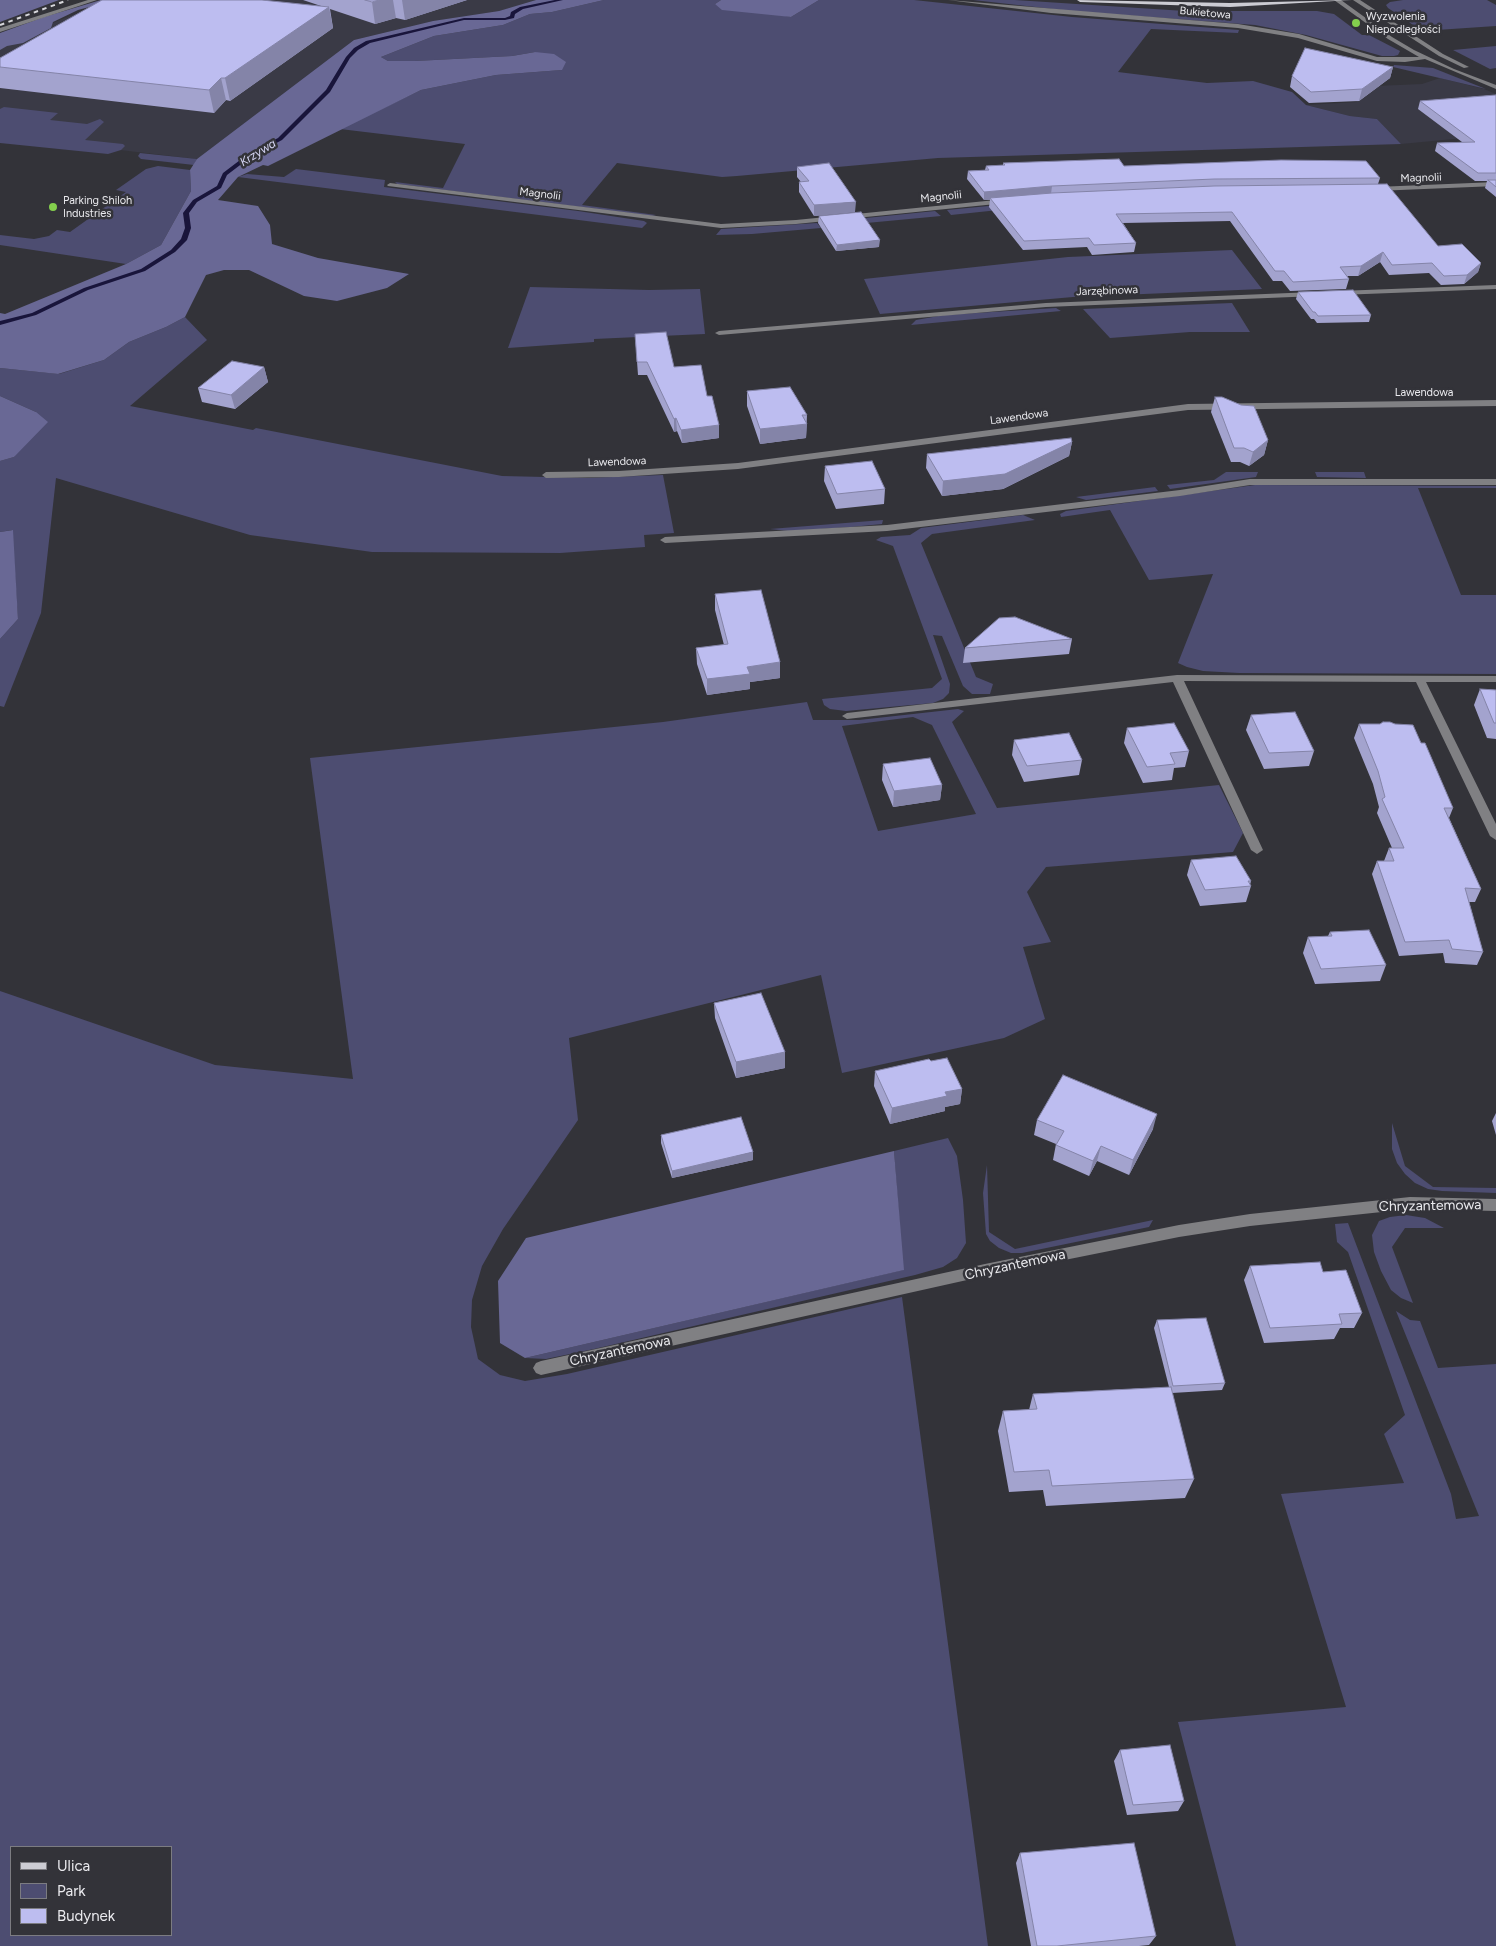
<!DOCTYPE html>
<meta charset="utf-8">
<style>
body{margin:0}
#map{position:relative;width:1496px;height:1946px;overflow:hidden;background:#333339;font-family:Figtree,sans-serif}
canvas{display:block}
.legend{position:absolute;left:10px;top:1846px;width:162px;height:90px;box-sizing:border-box;background:#333339;border:1px solid #7c7c81;margin:0;padding:6px 9px;list-style:none;font-size:15px;color:#eaeaee}
.legend li{display:flex;align-items:center;gap:10px;height:25px}
.legend b{width:25px;border:1px solid #7c7c81}
</style>
<div id="map">
<canvas width="1496" height="1946"></canvas>
<ul class="legend">
<li><b style="height:6px;background:#ccccd3"></b>Ulica</li>
<li><b style="height:14px;background:#4d4d71"></b>Park</li>
<li><b style="height:14px;background:#bdbdf0"></b>Budynek</li>
</ul>
</div>
<script>
const c = document.querySelector('canvas').getContext('2d');
c.lineJoin = 'round';
function paint(path, color) {
  c.fillStyle = color;
  c.fill(path, 'evenodd');
}
function toPath(rows) {
  const path = new Path2D();
  for (const r of rows) {
    path.moveTo(r[0], r[1]);
    for (let i = 2; i < r.length; i += 2) path.lineTo(r[i], r[i + 1]);
  }
  return path;
}
function stroke(path, color, width, dash) {
  c.strokeStyle = color;
  c.lineWidth = width;
  c.lineCap = dash ? 'butt' : 'round';
  c.setLineDash(dash || []);
  c.stroke(path);
}
function write(font, color, halo, rows, align = 'center') {
  c.font = font + ' Figtree,sans-serif';
  c.lineWidth = 5;
  c.setLineDash([]);
  c.textBaseline = 'middle';
  c.strokeStyle = halo;
  c.fillStyle = color;
  for (const [text, x, y, turn = 0] of rows) {
    c.save();
    c.translate(x, y);
    c.rotate((+turn || 0) * Math.PI / 180);
    c.textAlign = isNaN(turn) ? turn : align;
    if (halo) c.strokeText(text, 0, 0);
    c.fillText(text, 0, 0);
    c.restore();
  }
}
paint(toPath([
 [110,0,536,0,499,11,433,21,354,40,197,159,0,136,0,44],
 [1440,78,1484,89,1496,94,1496,135,1401,144,1377,119,1350,116,1306,105,1357,102,1342,84,1376,86,1422,84]
]), '#3a3a46');
paint(toPath([
 [604,0,721,0,715,4,791,17,819,0,914,0,1072,17,1239,30,1238,33,1151,29,1118,72,1207,83,1253,81,1292,92,1306,105,1350,116,1377,119,1401,144,938,158,737,176,722,177,617,163,582,205,656,215,652,216,397,184,395,182,443,188,465,144,340,129,421,90,496,75,562,70,535,52,512,56,415,61,388,61,381,57,434,36,503,25,530,14,552,12],
 [973,0,1015,0,1185,11,1317,11,1334,14,1362,35,1369,35,1400,51,1398,55,1394,56,1382,56,1306,35,1255,25,1071,11],
 [1403,0,1487,0,1496,5,1496,26,1422,31,1388,8,1386,5,1390,2],
 [1496,46,1496,68,1490,69,1453,50],
 [1394,65,1433,68,1486,89,1393,67],
 [4,107,58,113,50,120,87,124,100,119,104,122,85,140,123,144,125,146,121,150,108,154,0,143,0,109],
 [140,153,197,159,194,165,141,159,138,156],
 [158,166,190,170,191,191,161,245,126,264,0,245,0,235,34,239,49,236,57,230,70,232,126,192,116,190,146,169],
 [296,169,385,180,384,187,578,211,644,221,647,223,642,228,238,177,247,174,284,177],
 [1009,204,1018,208,951,215,947,210],
 [935,211,941,216,856,224,856,219],
 [817,223,821,228,752,234,716,235,721,229],
 [1232,250,1262,289,1073,297,880,314,864,279,1068,257],
 [530,287,649,290,700,289,705,334,594,339,594,342,508,348],
 [1232,303,1250,332,1190,332,1110,338,1083,309],
 [1056,308,1061,311,911,325,916,320,944,315],
 [185,317,207,340,130,406,253,430,256,428,502,476,588,478,663,475,674,533,644,535,645,547,560,553,372,552,250,535,56,478,41,613,4,707,0,706,0,639,18,619,12,530,0,532,0,461,14,457,36,412,0,396,0,368,59,374,104,360,129,342,166,327],
 [1226,472,1258,472,1256,477,1170,489,1167,485,1214,480],
 [1315,472,1364,472,1366,478,1317,477],
 [1255,485,1496,486,1496,488,1418,488,1461,595,1496,595,1496,674,1239,673,1203,671,1187,667,1178,663,1213,574,1149,580,1110,510,1061,517,1060,514,1066,511],
 [1155,487,1158,491,1086,500,1076,497],
 [1023,515,1035,520,932,534,921,543,976,677,993,684,990,694,972,694,963,686,942,636,933,635,950,684,949,693,943,699,933,703,846,711,830,709,824,705,822,699,932,688,942,679,893,546,876,540,881,537,910,535,921,528],
 [883,520,882,524,851,527,789,531,770,529],
 [807,702,813,720,859,720,958,709,964,711,952,722,997,808,1219,785,1243,833,1233,852,1046,867,1027,892,1051,942,1023,947,1045,1019,1004,1038,842,1073,821,975,569,1038,578,1120,503,1229,482,1266,472,1300,471,1327,478,1359,500,1375,525,1381,567,1374,902,1297,988,1946,0,1946,0,991,215,1065,353,1079,310,758,663,722],
 [913,717,932,725,976,814,878,831,842,726],
 [11,1847,171,1847,171,1935,11,1935],
 [1392,1123,1405,1166,1433,1187,1496,1188,1496,1193,1442,1191,1428,1189,1415,1183,1405,1174,1397,1163,1392,1149],
 [948,1138,957,1156,963,1200,966,1243,957,1258,943,1267,915,1275,594,1349,546,1359,525,1358,903,1270,894,1151],
 [987,1165,989,1232,1015,1249,1153,1220,1149,1227,1022,1253,1011,1253,999,1248,990,1241,986,1234,983,1193],
 [1406,1215,1425,1218,1444,1228,1405,1228,1392,1247,1413,1303,1401,1298,1391,1290,1381,1271,1374,1252,1372,1235,1379,1221,1390,1217],
 [1348,1223,1451,1494,1456,1519,1479,1516,1396,1311,1410,1320,1420,1321,1438,1368,1496,1364,1496,1946,1236,1946,1178,1722,1346,1707,1281,1494,1404,1483,1384,1434,1405,1415,1348,1252,1337,1242,1335,1224]
]), '#4d4d71');
paint(toPath([
 [0,0,59,0,0,22],
 [101,0,115,0,78,10,53,22,51,28,23,43,7,46,0,50,0,33,44,17],
 [536,0,604,0,552,12,530,14,503,25,434,36,381,57,388,61,415,61,512,56,535,52,554,54,566,62,562,70,496,75,421,90,268,166,263,165,238,177,218,200,258,206,270,225,272,244,318,258,409,274,387,288,337,301,304,296,249,270,224,270,206,275,185,317,166,327,129,342,104,360,58,374,0,368,0,313,5,314,126,264,161,245,191,191,190,170,197,159,354,40,433,21,499,11],
 [721,0,819,0,791,17,722,10,715,4],
 [0,396,36,412,48,422,14,457,0,461],
 [13,530,18,619,0,639,0,532],
 [894,1151,904,1270,525,1358,500,1343,498,1281,526,1238]
]), '#696895');
paint(toPath([
 [555,0,563,0,523,9,515,14,514,18,505,20,464,20,370,43,358,50,350,58,330,92,282,140,252,156,227,175,221,188,197,202,189,213,191,228,187,240,175,252,145,271,88,290,36,315,0,325,0,321,32,313,84,288,141,269,171,250,181,239,185,228,183,213,193,200,217,186,223,173,248,154,278,138,326,90,346,57,354,48,366,41,464,18,505,18,510,16,511,12,520,7,555,0]
]), '#19153b');
paint(toPath([
 [88,0,97,0,0,32,0,28,88,0],
 [948,0,1238,24,1299,34,1377,57,1419,57,1388,39,1334,0,1341,0,1392,37,1414,50,1454,69,1496,85,1496,89,1425,59,1405,62,1377,61,1298,38,1238,28,1051,13,948,0],
 [1353,0,1360,0,1443,54,1469,67,1464,68,1439,56,1353,0],
 [1496,182,1496,186,1376,191,1373,189,1376,187,1496,182],
 [390,183,721,224,796,220,1006,199,1009,201,1006,203,796,224,721,228,388,186,387,185,390,183],
 [1496,285,1496,289,1339,295,1335,293,1339,291,1496,285],
 [1314,292,1317,292,1317,296,1046,307,719,335,715,333,719,331,1046,303,1314,292],
 [1496,400,1496,406,1188,410,738,469,619,477,546,478,542,475,546,472,619,471,738,463,1188,404,1496,400],
 [1250,479,1496,479,1496,485,1250,485,1180,496,887,531,665,543,660,540,665,537,887,525,1180,490,1250,479],
 [1177,675,1496,676,1496,682,1426,682,1496,824,1496,840,1490,836,1416,682,1184,681,1263,850,1257,854,1251,850,1173,682,847,719,842,716,847,713,1177,675],
 [1410,1197,1496,1199,1496,1211,1410,1209,1250,1226,1179,1237,985,1276,541,1375,536,1373,533,1368,536,1363,541,1361,985,1264,1179,1225,1250,1214,1410,1197]
]), '#808083');
paint(toPath([
 [1077,0,1230,3,1352,0,1230,7,1080,2,1077,0]
]), '#ccccd3');
stroke(toPath([
 [0,25,68,0]
]), '#d7d7db', 2, [4.5, 4.5]);
paint(toPath([
 [303,0,467,0,405,20,396,18,375,24,330,9,333,28,230,101,226,100,214,113,0,88,0,58,321,6],
 [1393,67,1390,78,1359,101,1309,103,1290,87,1292,76],
 [1496,95,1496,197,1485,188,1487,181,1475,181,1435,151,1437,143,1462,142,1418,109,1420,101],
 [1003,163,1124,166,1380,178,1378,184,1438,246,1481,263,1478,272,1464,284,1441,285,1429,273,1389,275,1380,262,1358,276,1347,276,1349,279,1346,289,1290,291,1282,281,1273,281,1230,221,1123,223,1136,243,1134,252,1092,255,1087,247,1023,250,989,207,990,200,984,200,967,179,968,171,985,170,986,166,1003,165],
 [797,167,855,212,814,216,799,192,799,182,801,182,797,177],
 [819,216,879,247,836,251,818,223],
 [1298,292,1371,315,1369,322,1317,323,1314,319,1311,319,1296,299],
 [635,334,674,367,707,396,719,425,719,438,682,443,677,431,674,432,647,375,638,375],
 [264,367,268,382,235,409,202,402,198,388],
 [747,391,807,415,806,438,760,444,747,406],
 [1215,397,1268,440,1264,455,1249,466,1240,462,1231,462,1211,412],
 [1072,442,1069,456,1003,489,942,496,926,468,927,454],
 [825,466,885,489,884,504,836,509,824,481],
 [715,594,780,662,780,678,750,682,750,689,707,695,697,664,696,648,724,645,715,610],
 [1072,639,1069,654,963,663,965,648],
 [1480,689,1496,690,1496,739,1487,738,1474,705],
 [1251,715,1314,751,1309,766,1264,769,1246,730],
 [1359,724,1421,743,1453,808,1449,818,1481,889,1475,902,1469,902,1483,952,1477,965,1445,963,1443,953,1399,956,1372,874,1377,861,1384,861,1389,848,1392,848,1377,813,1379,807,1373,784,1354,738],
 [1127,728,1189,751,1185,767,1174,768,1172,780,1143,783,1124,743],
 [1014,740,1082,760,1079,775,1024,782,1012,755],
 [883,764,942,785,940,800,893,807,882,780],
 [1191,860,1251,881,1250,885,1251,886,1246,902,1200,906,1187,875],
 [1330,932,1386,965,1380,981,1315,984,1303,953,1308,937,1328,936],
 [714,1003,785,1052,785,1068,736,1078,715,1018],
 [931,1061,962,1089,960,1104,945,1107,945,1111,890,1124,874,1086,875,1071],
 [1496,1113,1496,1135,1492,1121],
 [1037,1120,1153,1129,1129,1175,1097,1161,1089,1176,1053,1160,1056,1144,1034,1135],
 [661,1135,753,1160,672,1178,661,1143],
 [1250,1266,1323,1272,1362,1313,1354,1328,1340,1328,1334,1339,1264,1343,1244,1280],
 [1157,1320,1225,1383,1222,1390,1172,1393,1194,1479,1185,1498,1046,1506,1043,1490,1009,1492,998,1431,1003,1411,1029,1410,1033,1394,1169,1387,1154,1328],
 [1120,1750,1184,1801,1178,1811,1127,1815,1114,1761],
 [1020,1853,1156,1936,1149,1945,1139,1946,1031,1946,1016,1863]
]), '#a3a3ce');
paint(toPath([
 [379,0,393,0,396,18,375,24,372,2],
 [402,0,467,0,405,20],
 [329,7,333,28,230,101,225,78],
 [1393,67,1390,78,1359,101,1362,89],
 [221,78,226,100,214,113,209,90],
 [1052,186,1051,194,990,198,990,200,984,200,984,192],
 [856,202,855,212,814,216,814,205],
 [880,240,879,247,836,251,837,245],
 [1383,252,1380,262,1358,276,1361,266],
 [1481,263,1478,272,1464,284,1467,275],
 [264,367,268,382,235,409,231,395],
 [676,418,677,431,674,432,674,419],
 [807,424,806,438,760,444,760,429],
 [719,425,719,438,682,443,681,430],
 [1268,440,1264,455,1249,466,1253,452],
 [1072,442,1069,456,1003,489,942,496,943,481],
 [780,662,780,678,750,682,750,689,707,695,707,679,747,667],
 [942,785,940,800,893,807,894,791],
 [785,1052,785,1068,736,1078,736,1062],
 [962,1089,960,1104,945,1107,945,1111,890,1124,892,1108,945,1092],
 [1157,1114,1153,1129,1129,1175,1133,1160],
 [1101,1146,1097,1161,1089,1176,1093,1161],
 [753,1152,753,1160,672,1178,672,1171]
]), '#8484a8');
const building = toPath([
 [102,0,262,0,329,7,225,78,221,78,209,90,0,67,0,58,102,0],
 [365,0,379,0,372,2,365,0],
 [1305,48,1393,67,1362,89,1311,92,1292,76,1305,48],
 [1496,95,1496,173,1478,173,1437,143,1475,142,1420,101,1496,95],
 [1119,159,1124,166,1281,160,1366,161,1380,178,1214,179,1052,186,984,192,968,171,989,170,986,166,1005,165,1003,163,1119,159],
 [829,163,856,202,814,205,799,182,809,181,797,167,829,163],
 [1488,180,1496,180,1496,187,1488,180],
 [1387,184,1438,246,1462,244,1481,263,1467,275,1444,276,1432,263,1392,265,1383,252,1361,266,1340,267,1349,279,1293,282,1284,271,1275,271,1232,212,1116,214,1136,243,1094,245,1089,238,1024,241,990,198,1052,193,1214,186,1387,184],
 [861,212,880,240,837,245,819,216,861,212],
 [1353,290,1371,315,1318,316,1315,312,1313,312,1298,292,1353,290],
 [666,332,674,367,701,365,707,396,712,396,719,425,681,430,676,418,674,419,647,362,637,362,635,334,666,332],
 [232,361,264,367,231,395,198,388,232,361],
 [790,387,807,415,802,415,807,424,760,429,747,391,790,387],
 [1215,397,1222,397,1241,405,1254,406,1268,440,1253,452,1244,448,1234,448,1215,397],
 [1071,438,1072,442,1005,474,943,481,927,454,1071,438],
 [872,461,885,489,837,494,825,466,872,461],
 [761,590,780,662,747,667,750,674,707,679,696,648,728,644,715,594,761,590],
 [1015,617,1072,639,965,648,999,618,1015,617],
 [1480,689,1496,690,1496,723,1494,723,1480,689],
 [1295,712,1314,751,1269,753,1251,715,1295,712],
 [1383,722,1390,722,1395,724,1413,725,1421,743,1425,743,1453,808,1444,808,1481,889,1465,888,1483,952,1452,949,1449,940,1405,942,1377,861,1394,861,1389,848,1404,848,1382,799,1385,797,1378,771,1359,724,1380,724,1383,722],
 [1174,723,1189,751,1170,753,1175,764,1147,767,1127,728,1174,723],
 [1069,733,1082,760,1027,766,1014,740,1069,733],
 [930,758,942,785,894,791,883,764,930,758],
 [1236,856,1251,881,1248,881,1251,886,1205,890,1191,860,1236,856],
 [1369,930,1386,965,1321,969,1308,937,1332,936,1330,932,1369,930],
 [761,993,785,1052,736,1062,714,1003,761,993],
 [947,1058,962,1089,945,1092,947,1096,892,1108,875,1071,929,1059,931,1061,947,1058],
 [1063,1075,1157,1114,1133,1160,1101,1146,1093,1161,1056,1145,1064,1131,1037,1120,1063,1075],
 [741,1117,753,1152,672,1171,661,1135,741,1117],
 [1320,1262,1323,1272,1346,1270,1362,1313,1339,1314,1342,1324,1270,1328,1250,1266,1320,1262],
 [1206,1318,1225,1383,1173,1386,1157,1320,1206,1318],
 [1171,1387,1194,1479,1052,1486,1049,1470,1014,1472,1003,1411,1037,1409,1033,1394,1171,1387],
 [1170,1745,1184,1801,1133,1805,1120,1750,1170,1745],
 [1134,1843,1156,1936,1057,1946,1037,1946,1020,1853,1134,1843]
]);
paint(building, '#bdbdf0');
stroke(building, '#8484a8', 1);
for (const [x, y, r, color] of [
 [1356,23,5,"#84cf4d"],
 [53,207,5,"#84cf4d"]
]) {
  const dot = new Path2D();
  dot.arc(x, y, r, 0, 2 * Math.PI);
  c.fillStyle = color;
  c.fill(dot);
  stroke(dot, '#333339', 2);
}
write('11px', '#eaeaee', '#333339', [
 ["Bukietowa",1205,13,5],
 ["Magnolii",1421,178,-2],
 ["Magnolii",540,194,7],
 ["Magnolii",941,197,-6],
 ["Jarzębinowa",1107,291,-2],
 ["Lawendowa",1424,393],
 ["Lawendowa",1019,417,-8],
 ["Lawendowa",617,462,-2]
]);
write('11px', '#eaeaee', '#333339', [
 ["Wyzwolenia",1366,17],
 ["Niepodległości",1366,30],
 ["Parking Shiloh",63,201],
 ["Industries",63,214]
], 'left');
write('italic 12px', '#d7d7f5', '#333339', [
 ["Krzywa",258,153,-32]
]);
write('14px', '#eaeaee', '#333339', [
 ["Chryzantemowa",1430,1206,-1],
 ["Chryzantemowa",1015,1265,-12],
 ["Chryzantemowa",620,1351,-12]
]);
</script>
